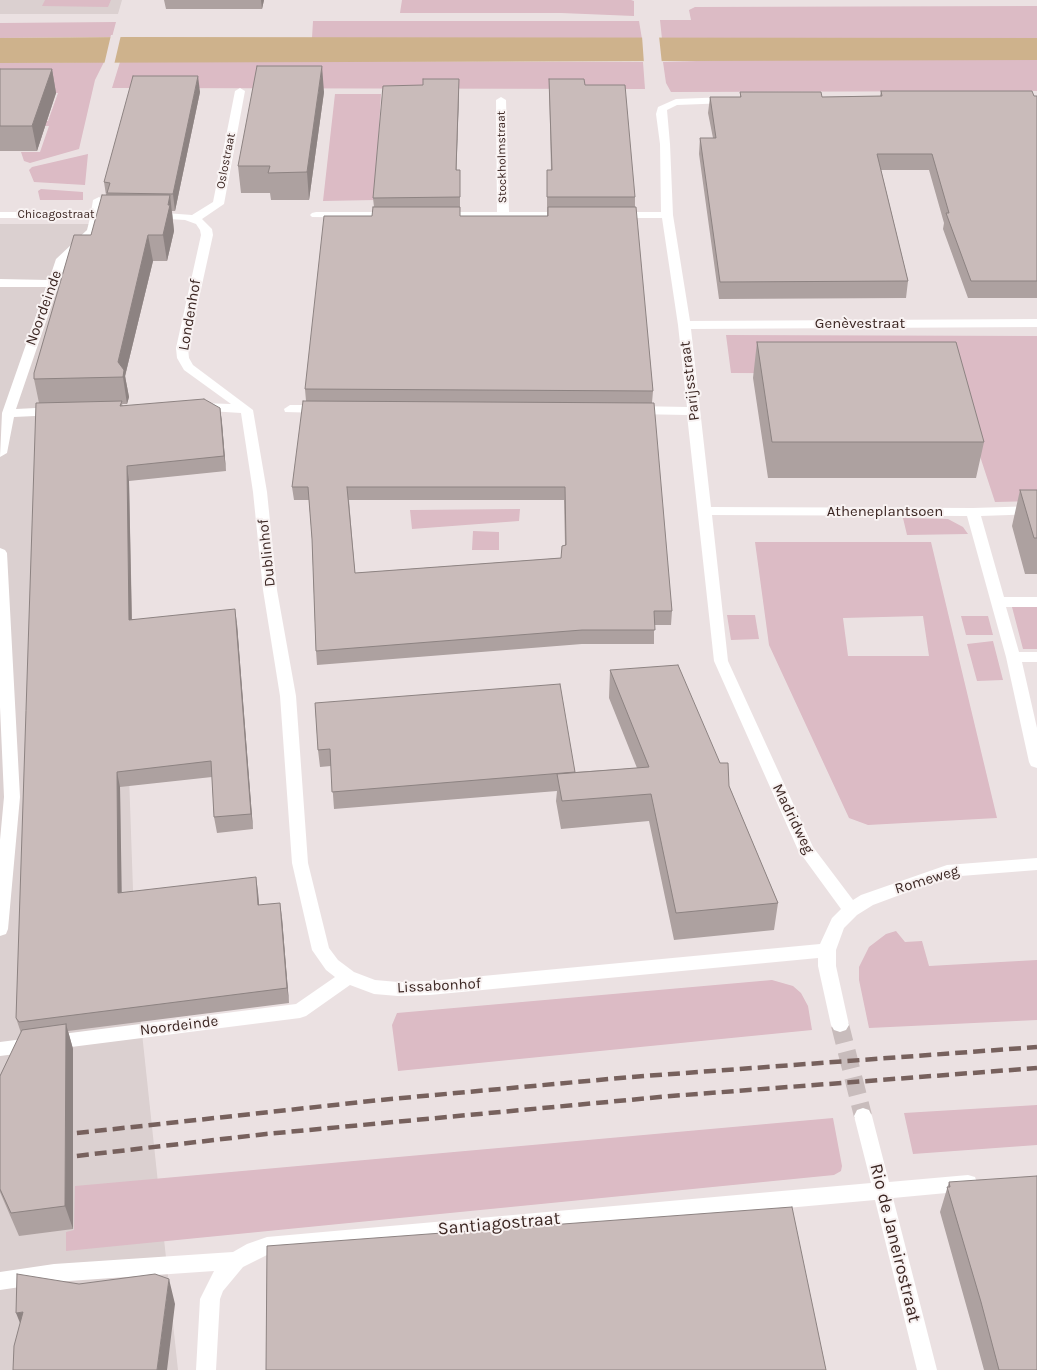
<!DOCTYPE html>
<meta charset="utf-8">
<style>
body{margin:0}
canvas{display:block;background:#ebe1e2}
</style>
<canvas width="1037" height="1370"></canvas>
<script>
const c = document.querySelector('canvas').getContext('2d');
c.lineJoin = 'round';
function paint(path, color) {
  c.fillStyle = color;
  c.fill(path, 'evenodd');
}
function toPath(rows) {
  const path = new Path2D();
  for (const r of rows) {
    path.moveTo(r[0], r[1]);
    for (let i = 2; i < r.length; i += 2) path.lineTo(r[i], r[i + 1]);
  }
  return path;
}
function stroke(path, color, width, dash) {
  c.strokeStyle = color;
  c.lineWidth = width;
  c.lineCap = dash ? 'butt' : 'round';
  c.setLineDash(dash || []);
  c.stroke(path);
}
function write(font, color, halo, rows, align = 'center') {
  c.font = font + ' Karla,sans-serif';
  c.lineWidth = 4;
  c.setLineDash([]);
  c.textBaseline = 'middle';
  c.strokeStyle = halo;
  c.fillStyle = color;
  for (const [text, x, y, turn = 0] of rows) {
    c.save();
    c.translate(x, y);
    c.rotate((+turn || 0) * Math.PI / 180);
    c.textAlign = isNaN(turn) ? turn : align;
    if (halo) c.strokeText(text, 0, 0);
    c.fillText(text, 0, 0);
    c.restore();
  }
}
paint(toPath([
 [0,0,122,0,118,14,0,14],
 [0,224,151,224,117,428,136,977,178,1370,0,1370]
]), '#dbd0d0');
paint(toPath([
 [45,0,111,0,108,7,42,6],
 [402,0,631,0,634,1,634,16,561,13,400,13],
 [1037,6,1037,38,662,39,660,20,691,20,689,10,695,7],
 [313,21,639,21,642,39,312,38],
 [116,22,112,37,0,38,0,23],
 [732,60,1037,60,1037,91,671,92,666,83,663,62],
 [229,61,643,62,645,89,112,88,120,62],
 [104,62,95,80,79,149,30,163,24,161,21,152,40,152,49,126,42,126,43,121,48,121,58,93,0,93,0,63],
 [335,94,381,94,375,200,323,201],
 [88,154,85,185,34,182,29,170,32,167],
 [41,189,83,192,83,200,40,200,38,191],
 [726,335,1037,336,1037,501,995,502,953,374,731,373],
 [520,509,519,521,412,529,410,510],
 [903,518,948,519,963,527,968,534,907,535],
 [473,531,499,532,499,550,472,550],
 [755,542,931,542,997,818,868,825,849,818,769,645],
 [923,616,929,656,848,656,843,618],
 [1012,607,1037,607,1037,649,1023,649],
 [727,615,755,615,759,639,731,640],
 [961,616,988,616,993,635,966,635],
 [993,641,1003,680,977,681,967,644],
 [896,931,905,942,922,941,929,966,1037,960,1037,1020,869,1028,859,980,859,967,869,947,886,934],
 [772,980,793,986,801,993,808,1006,812,1030,398,1071,392,1025,397,1013],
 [1037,1105,1037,1145,913,1154,904,1113],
 [833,1118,842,1166,841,1171,834,1175,66,1251,66,1232,74,1230,75,1186]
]), '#dcbbc5');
paint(toPath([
 [127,37,1037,38,1037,60,0,63,0,38]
]), '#ceb28c');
paint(toPath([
 [111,35,121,35,114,65,104,65],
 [642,36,659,36,662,64,644,64]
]), '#ebe1e2');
stroke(toPath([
 [840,1025,863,1116]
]), '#c8bcbc', 18, [18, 9]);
paint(toPath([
 [240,88,245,91,224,204,202,219,212,229,213,235,188,348,189,358,193,365,253,410,267,492,277,590,296,696,308,863,329,948,338,960,354,972,375,980,398,982,430,981,820,944,832,918,841,909,798,850,714,661,687,415,634,414,628,410,634,406,687,407,678,325,662,218,618,218,612,215,618,212,661,212,660,144,656,114,658,107,676,99,728,97,733,100,728,103,677,105,667,110,670,144,673,215,690,321,1037,319,1037,327,691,329,711,507,973,508,1037,506,1037,514,981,516,1004,597,1037,597,1037,607,1006,607,1019,652,1037,652,1037,662,1022,662,1037,728,1037,768,1031,766,1029,762,1006,657,967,516,712,515,728,661,813,847,853,900,861,895,947,865,1037,858,1037,870,948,877,873,905,857,915,844,928,836,950,836,966,849,1025,846,1030,840,1032,834,1030,831,1025,818,966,818,958,430,995,398,996,374,994,350,985,306,1016,300,1018,0,1056,0,1042,296,1004,335,977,326,970,312,950,292,863,280,696,263,590,253,492,241,413,194,410,193,407,199,403,231,404,184,370,177,358,176,348,201,235,200,230,196,224,185,220,152,218,146,215,152,212,192,215,213,202,235,91,240,88],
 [501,97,506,100,509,212,567,212,573,215,571,217,440,218,434,215,440,212,497,212,496,100,501,97],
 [99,197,105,200,102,212,117,212,123,215,117,218,101,218,97,233,67,260,16,409,56,407,62,411,56,415,14,417,7,453,0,457,2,413,46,287,0,287,0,279,49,280,56,259,87,230,90,218,0,218,0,212,91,212,93,200,99,197],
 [316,212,392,212,398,215,392,218,312,217,310,215,312,213,316,212],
 [290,405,323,405,329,409,323,413,285,412,284,409,290,405],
 [0,548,5,550,7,553,20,797,8,929,6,934,0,936,0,840,4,797,0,707,0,548],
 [863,1108,869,1110,872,1116,889,1182,968,1175,975,1177,977,1183,975,1189,968,1191,893,1198,937,1370,917,1370,875,1200,267,1255,243,1267,223,1291,220,1299,216,1370,196,1370,200,1299,214,1271,54,1282,0,1290,0,1272,54,1264,233,1252,247,1244,267,1237,871,1183,854,1116,857,1110,863,1108]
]), '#fff');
stroke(toPath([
 [59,1135,380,1100,631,1077,1037,1047],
 [59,1158,266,1134,671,1096,1037,1068]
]), '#77615d', 4.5, [12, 6]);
paint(toPath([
 [164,0,264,0,262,9,166,9],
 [0,69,52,69,56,93,37,151,0,151],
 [549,79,585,85,635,197,635,207,653,391,652,403,672,611,671,625,654,625,654,644,582,644,317,665,316,651,312,539,309,500,294,500,292,487,306,401,305,389,372,216,374,207,373,198,459,92,456,170,460,170,460,216,547,216,547,170,551,170],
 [349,500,564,500,565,545,561,558,355,573],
 [881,91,1037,96,1037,298,968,298,943,229,944,223,929,170,881,170,908,281,906,298,719,299,699,154,700,138,713,138,708,113,710,97,740,97,740,92,822,97,880,96],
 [200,92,175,211,172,211,174,231,167,261,153,261,125,376,129,397,127,404,122,404,123,406,220,408,222,423,226,471,129,481,132,619,237,624,253,829,217,833,214,817,212,777,120,787,121,893,258,892,259,905,282,918,289,1003,68,1031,73,1049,73,1229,19,1236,0,1192,0,1076,21,1033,16,1018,39,403,34,379,91,235,106,195,104,182],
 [324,92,309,200,271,200,270,193,241,193,238,166],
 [757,342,984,442,976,478,768,478,753,378],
 [1020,490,1037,490,1037,574,1025,574,1012,526],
 [610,670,729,786,778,903,774,930,674,940,649,821,561,829,556,801,557,791,334,809,331,766,320,767,318,750,315,703,575,772,637,768,609,698],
 [949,1182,1037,1370,984,1370,972,1326,940,1212]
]), '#ada1a0');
paint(toPath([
 [261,0,264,0,262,9],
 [322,66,324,92,309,200,307,172],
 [52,69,56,93,37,151,32,126],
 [198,76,200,92,175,211,173,194],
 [459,79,459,92,456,183,456,170],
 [170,195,174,231,167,261,163,235],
 [148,235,153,261,125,376,129,397,127,404,123,377,118,362],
 [220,408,222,423,226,471,224,456],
 [127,466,129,481,132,635,129,620],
 [235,609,237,624,253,829,251,814],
 [117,772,120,787,122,908,118,893],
 [256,877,258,892,260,920,258,905],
 [280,903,282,918,289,1003,287,988],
 [66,1024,73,1049,73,1229,65,1206],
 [169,1279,175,1304,167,1370,157,1370],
 [23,1312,26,1338,16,1313]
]), '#8d8382');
const building = toPath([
 [257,66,322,66,307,172,268,173,270,166,238,166,257,66],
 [0,69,52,69,32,126,0,126,0,69],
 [133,76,198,76,173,194,107,193,110,183,104,182,133,76],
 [423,79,459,79,456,170,460,170,460,197,373,198,383,86,423,85,423,79],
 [549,79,584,79,585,85,625,85,635,197,547,197,547,170,552,170,549,79],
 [881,91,1032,91,1034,96,1037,96,1037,281,971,281,946,213,949,213,932,154,877,154,908,281,720,282,700,138,716,138,710,97,741,97,740,92,821,92,822,97,882,96,881,91],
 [102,195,170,195,168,205,170,205,163,235,148,235,118,362,124,370,123,377,34,379,34,373,74,235,91,235,102,195],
 [373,207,460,207,460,216,548,216,548,207,636,207,653,391,305,389,324,216,372,216,373,207],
 [757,342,956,342,984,442,772,442,757,342],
 [204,399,220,408,224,456,127,466,129,620,235,609,251,814,214,817,211,761,117,772,118,893,256,877,258,905,280,903,287,988,19,1022,16,1018,36,403,122,401,120,406,204,399],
 [303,401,654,403,672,611,654,611,655,630,582,630,316,651,312,539,308,487,292,487,303,401],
 [347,487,565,487,566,545,562,546,561,558,355,573,347,487],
 [1020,490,1037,490,1037,538,1034,538,1020,490],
 [678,665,720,763,728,763,729,786,778,903,676,913,651,794,562,801,557,774,649,767,610,670,678,665],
 [560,684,575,772,332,792,330,749,318,750,315,703,560,684],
 [66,1024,65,1206,11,1213,0,1189,0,1076,22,1030,66,1024],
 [1037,1176,1037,1370,999,1370,981,1302,947,1187,950,1187,949,1182,1037,1176],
 [792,1207,826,1370,266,1370,267,1246,792,1207],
 [17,1274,79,1284,155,1274,169,1279,157,1370,13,1370,14,1346,23,1312,16,1313,17,1274]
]);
paint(building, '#c9bbba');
stroke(building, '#8d8382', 1);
write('12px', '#3b2622', '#f8f2f2', [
 ["Stockholmstraat",502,157,-91],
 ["Oslostraat",226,161,-79],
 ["Chicagostraat",56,215]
]);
write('15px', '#3b2622', '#f8f2f2', [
 ["Noordeinde",44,308,-70],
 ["Londenhof",190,315,-80],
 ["Genèvestraat",860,324],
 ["Parijsstraat",690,381,-97],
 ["Atheneplantsoen",885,512],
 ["Dublinhof",267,553,-96],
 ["Madridweg",793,819,64],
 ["Romeweg",927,880,-17],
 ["Lissabonhof",439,986,-3],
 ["Noordeinde",179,1026,-7]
]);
write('18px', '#3b2622', '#f8f2f2', [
 ["Santiagostraat",499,1224,-5],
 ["Rio de Janeirostraat",895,1243,76]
]);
</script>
